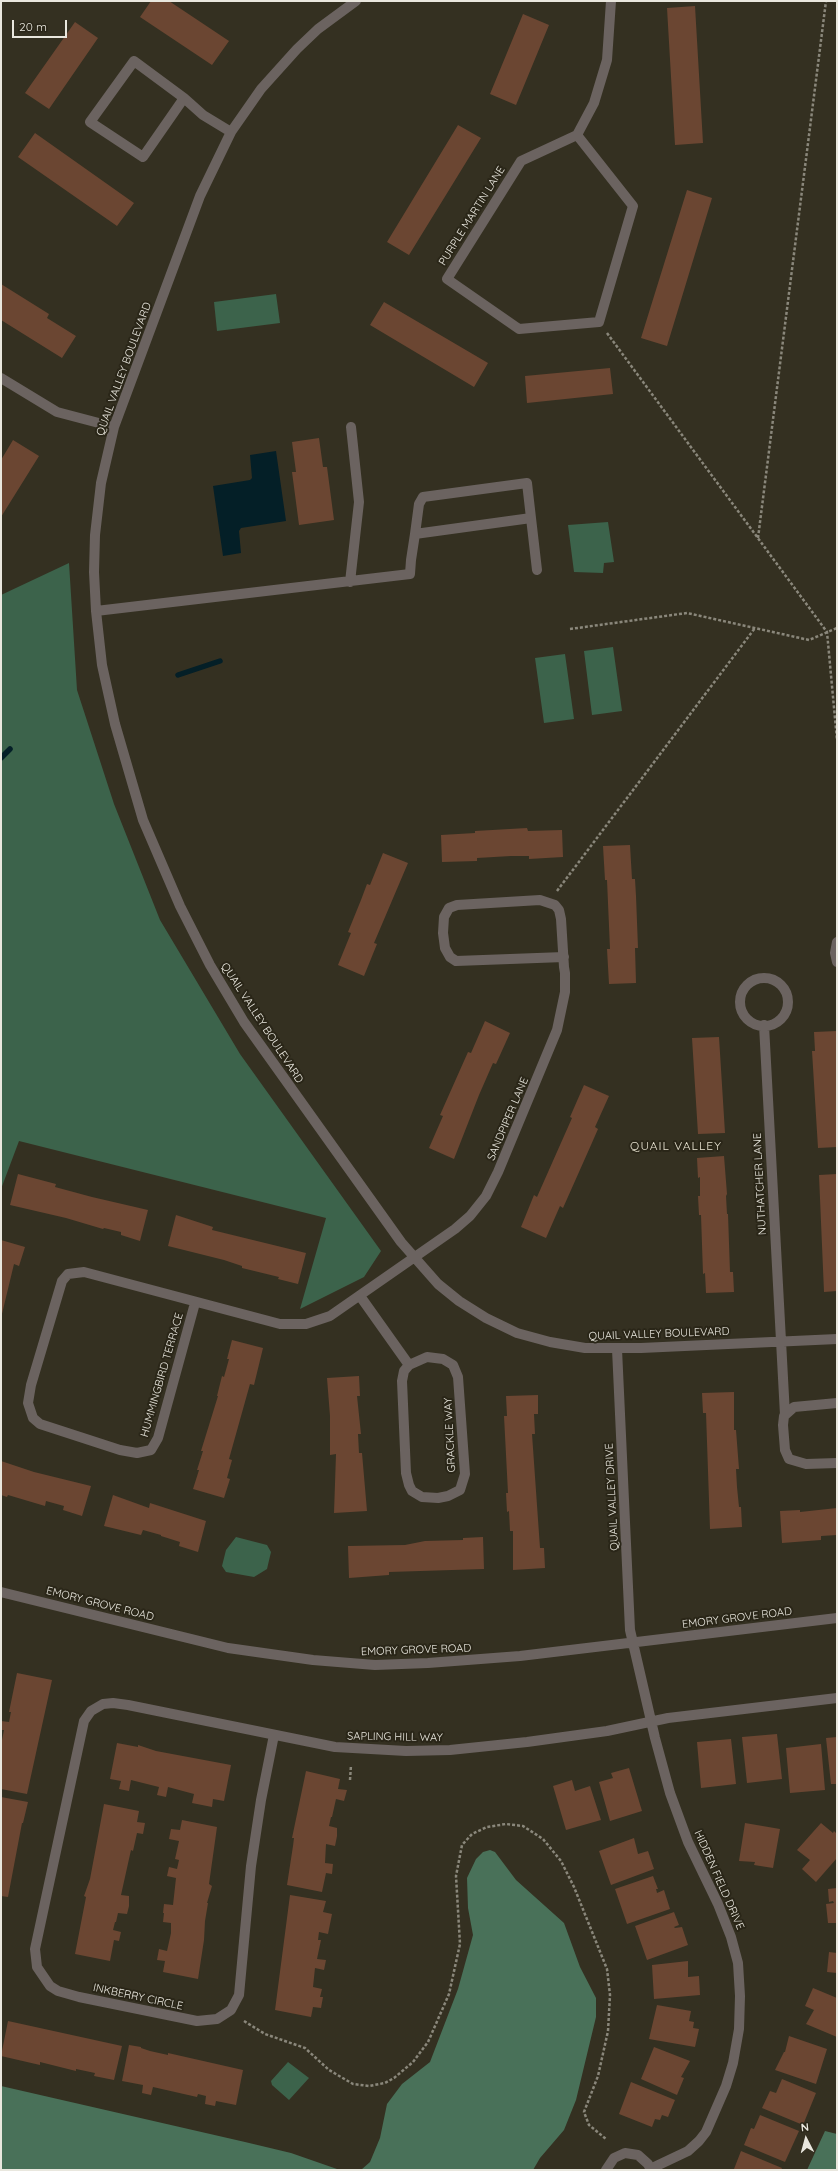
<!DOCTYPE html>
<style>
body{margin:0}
#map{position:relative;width:838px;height:2171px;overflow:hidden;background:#343021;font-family:Quicksand,sans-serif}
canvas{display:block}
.frame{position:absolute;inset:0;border:2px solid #e9e7de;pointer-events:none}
.north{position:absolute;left:786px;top:2119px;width:40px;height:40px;-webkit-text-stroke:3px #2a2618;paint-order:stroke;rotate:354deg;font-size:11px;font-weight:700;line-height:16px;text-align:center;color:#e9e7de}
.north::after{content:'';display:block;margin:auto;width:14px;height:18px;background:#e9e7de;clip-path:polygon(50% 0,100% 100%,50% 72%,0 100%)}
.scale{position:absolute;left:12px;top:20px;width:55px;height:18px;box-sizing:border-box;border:2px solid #e9e7de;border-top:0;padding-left:5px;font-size:12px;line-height:14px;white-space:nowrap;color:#e9e7de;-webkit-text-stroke:3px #2a2618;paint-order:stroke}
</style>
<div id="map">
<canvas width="838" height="2171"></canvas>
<div class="frame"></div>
<div class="north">N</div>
<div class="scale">20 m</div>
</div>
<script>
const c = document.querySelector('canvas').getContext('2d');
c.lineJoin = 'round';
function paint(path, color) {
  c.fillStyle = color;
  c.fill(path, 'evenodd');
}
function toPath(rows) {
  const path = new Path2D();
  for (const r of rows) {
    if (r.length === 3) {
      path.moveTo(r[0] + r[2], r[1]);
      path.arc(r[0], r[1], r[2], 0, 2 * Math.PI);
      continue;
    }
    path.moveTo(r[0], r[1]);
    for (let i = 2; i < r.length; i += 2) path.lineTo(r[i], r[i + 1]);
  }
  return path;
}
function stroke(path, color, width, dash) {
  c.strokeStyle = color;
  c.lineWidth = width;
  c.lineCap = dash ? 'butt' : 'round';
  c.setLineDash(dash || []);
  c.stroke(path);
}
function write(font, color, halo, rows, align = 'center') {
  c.font = font + ' Quicksand,sans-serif';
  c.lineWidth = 4;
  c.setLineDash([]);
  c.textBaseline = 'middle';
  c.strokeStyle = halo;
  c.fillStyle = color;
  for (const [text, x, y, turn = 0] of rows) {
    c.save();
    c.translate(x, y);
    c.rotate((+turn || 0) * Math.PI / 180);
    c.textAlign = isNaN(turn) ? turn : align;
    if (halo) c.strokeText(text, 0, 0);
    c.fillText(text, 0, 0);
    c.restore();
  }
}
paint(toPath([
 [276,294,280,323,217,331,214,302],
 [608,522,614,562,604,563,603,573,574,572,568,525],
 [69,563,77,690,114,804,160,920,240,1054,381,1251,364,1277,300,1309,326,1218,19,1141,1,1189,1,595],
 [613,647,622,711,592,715,584,651],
 [565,654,574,719,544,723,535,658],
 [236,1537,267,1545,271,1552,267,1569,254,1577,226,1572,222,1566,226,1550],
 [288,2062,309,2078,289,2100,272,2085,271,2081]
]), '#3c634b');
paint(toPath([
 [490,1850,495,1852,516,1880,564,1923,580,1967,596,1998,596,2017,576,2100,564,2130,540,2158,533,2170,361,2170,370,2162,380,2138,387,2104,402,2084,430,2062,458,1989,473,1935,468,1908,467,1878,476,1859,483,1852],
 [1,2086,245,2142,291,2153,337,2169,351,2170,1,2170],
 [825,2131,837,2134,837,2170,807,2170]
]), '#497159');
paint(toPath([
 [276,451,286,521,241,528,239,531,241,553,223,556,213,486,250,480,252,478,250,455]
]), '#041f27');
stroke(toPath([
 [178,675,220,661],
 [1,758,10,749]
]), '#041f27', 5.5);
paint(toPath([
 [151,1,169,1,229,41,212,65,140,17],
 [695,6,703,143,675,145,667,8],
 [523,14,549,25,516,105,490,94],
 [75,22,98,38,49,109,25,93],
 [458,125,481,138,409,255,387,242],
 [35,133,134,203,117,226,18,157],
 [687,190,712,198,667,346,641,338],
 [1,284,49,314,47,318,76,336,62,358,1,320],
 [384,302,488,363,474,387,370,325],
 [610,368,613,394,527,403,525,376],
 [319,438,323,467,327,467,334,520,299,525,292,472,296,472,292,442],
 [13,440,39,456,1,517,1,460],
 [527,828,528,831,562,830,563,857,529,859,529,856,511,856,477,858,477,861,442,862,441,835,475,833,475,831],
 [630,845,632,879,635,879,636,896,638,948,635,948,636,983,609,984,607,949,610,949,607,880,605,880,603,846],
 [383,853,408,863,374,943,377,944,364,976,338,965,351,933,348,932,361,900,367,884,370,885],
 [485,1021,510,1033,496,1064,493,1063,479,1095,454,1159,429,1148,443,1116,440,1115,468,1052,471,1053],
 [837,1031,837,1147,818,1148,812,1051,815,1051,814,1032],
 [719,1037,725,1133,698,1134,692,1038],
 [584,1085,609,1096,595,1127,598,1129,591,1145,563,1208,560,1206,546,1238,521,1227,534,1195,537,1197,572,1118,570,1117],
 [724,1156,727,1194,726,1196,727,1214,728,1214,730,1272,733,1272,734,1292,706,1293,705,1273,703,1274,701,1215,699,1215,698,1196,700,1196,700,1177,698,1178,697,1158],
 [18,1174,56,1184,55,1187,92,1197,148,1210,140,1241,121,1235,121,1232,104,1228,103,1229,66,1218,10,1205],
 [837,1174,837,1291,824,1292,819,1175],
 [176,1215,213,1227,212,1230,306,1253,298,1284,278,1279,279,1277,242,1268,242,1266,224,1260,168,1246],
 [1,1240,25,1247,19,1266,14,1264,1,1318],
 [232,1340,263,1348,254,1385,250,1384,229,1459,232,1460,227,1478,230,1479,224,1498,193,1489,199,1470,197,1470,203,1451,201,1451,218,1396,217,1396,222,1376,224,1377,229,1359,227,1359],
 [359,1376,360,1396,357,1396,361,1434,358,1434,359,1453,362,1453,367,1511,334,1513,336,1454,330,1455,330,1416,327,1378],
 [734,1392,734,1430,736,1430,739,1469,736,1469,737,1487,739,1507,741,1507,742,1527,710,1529,706,1413,703,1413,702,1393],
 [538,1395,538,1414,534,1414,535,1434,532,1434,540,1548,544,1548,545,1568,513,1570,513,1531,510,1531,509,1511,507,1512,506,1493,508,1493,504,1416,507,1416,506,1396],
 [1,1461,34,1472,91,1486,82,1516,63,1510,64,1506,46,1501,45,1506,8,1495,7,1497,1,1495],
 [113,1495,149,1508,150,1503,206,1521,198,1552,179,1546,180,1542,161,1536,161,1535,143,1530,141,1535,104,1526],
 [837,1508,837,1535,821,1536,821,1540,782,1543,780,1511,800,1510,800,1512],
 [483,1537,484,1569,389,1572,389,1575,349,1578,348,1546,405,1545,425,1541,463,1540,463,1538],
 [17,1673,52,1680,27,1794,1,1789,1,1745,4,1730,1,1730,1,1721,9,1722,11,1712,9,1712],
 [777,1734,782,1779,747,1783,742,1737],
 [837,1737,837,1784,831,1784,826,1738],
 [731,1739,736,1784,701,1788,697,1742],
 [117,1743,138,1747,138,1745,156,1751,231,1765,224,1801,213,1799,212,1807,192,1803,194,1794,168,1787,166,1797,157,1795,159,1787,131,1780,129,1791,119,1789,121,1781,110,1779],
 [821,1744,825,1790,790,1793,786,1748],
 [629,1768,642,1811,610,1821,599,1782,613,1778,611,1773],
 [306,1771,340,1779,338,1789,347,1790,344,1801,336,1799,332,1817,331,1817,329,1826,337,1828,337,1836,335,1846,326,1844,325,1863,333,1864,332,1874,326,1873,322,1892,287,1885,293,1846,294,1838,292,1838],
 [572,1780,575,1791,590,1786,601,1820,566,1830,553,1786],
 [1,1797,28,1802,23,1823,22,1823,8,1897,1,1896],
 [104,1804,139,1811,137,1822,145,1823,143,1834,137,1833,133,1851,131,1850,121,1895,129,1896,129,1906,127,1914,118,1913,116,1922,115,1922,113,1930,121,1932,119,1941,114,1940,110,1961,75,1954,86,1897,84,1896,90,1879],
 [182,1820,217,1827,209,1884,212,1886,207,1903,208,1903,205,1921,204,1940,198,1979,163,1972,165,1961,157,1960,159,1949,167,1951,171,1933,171,1923,163,1922,164,1913,163,1913,164,1904,173,1905,176,1878,167,1876,169,1867,177,1869,179,1860,175,1859,179,1841,169,1839,171,1829,180,1830],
 [745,1823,780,1829,773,1868,754,1865,755,1862,739,1861],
 [821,1823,833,1833,834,1831,837,1834,837,1858,816,1882,802,1869,810,1860,797,1850],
 [634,1838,638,1854,648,1851,654,1869,611,1885,599,1851],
 [653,1876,658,1889,656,1889,657,1893,664,1890,670,1909,627,1924,615,1889],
 [837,1888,837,1923,828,1923,826,1904,834,1903,833,1901,829,1902,828,1889],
 [290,1895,326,1901,323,1912,332,1914,328,1934,319,1932,318,1940,321,1940,317,1959,326,1960,324,1970,315,1968,313,1987,322,1989,320,1997,323,1997,321,2008,313,2007,311,2017,275,2010],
 [674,1912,679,1925,674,1927,675,1928,682,1927,688,1945,647,1960,635,1926],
 [829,1952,837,1953,837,1973,827,1972],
 [688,1961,688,1977,699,1976,700,1995,654,1999,652,1965],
 [813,1988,837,1998,837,2037,806,2024,814,2010,805,2006],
 [657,2005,691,2011,689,2021,694,2022,693,2028,699,2029,695,2047,649,2039],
 [8,2021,122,2046,114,2080,94,2076,95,2073,76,2069,76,2071,40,2062,40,2065,1,2056],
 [789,2036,827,2049,816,2084,775,2070,784,2052,785,2052],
 [129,2045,141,2047,141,2048,150,2051,168,2055,168,2053,243,2070,236,2105,216,2101,215,2106,205,2104,206,2096,198,2094,197,2097,153,2087,151,2095,142,2093,143,2085,122,2081],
 [654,2047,690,2061,681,2077,684,2078,677,2095,641,2079],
 [782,2079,816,2093,803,2125,762,2108,770,2091,776,2093],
 [631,2082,675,2100,668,2117,662,2115,660,2120,655,2119,652,2127,619,2114],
 [760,2115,799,2131,785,2162,744,2145,751,2128,754,2129],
 [741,2151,782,2168,781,2170,734,2169]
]), '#6b4632');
stroke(toPath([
 [607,333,827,632,837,740],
 [758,538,826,1],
 [570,629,687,613,809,640,837,628],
 [557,891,755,628],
 [350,1780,351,1765],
 [244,2021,265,2034,305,2048,329,2070,353,2084,369,2086,385,2083,394,2078,413,2062,428,2042,449,1994,460,1944,456,1876,462,1845,472,1834,487,1827,506,1824,523,1826,543,1839,561,1861,574,1887,607,1969,610,1995,608,2031,598,2076,584,2112,589,2125,606,2139]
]), '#8a877b', 2.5, [3, 2]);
stroke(toPath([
 [356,1,318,29,297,49,261,89,231,132,200,196,114,427,101,483,95,535,94,572,96,611,102,665,115,724,143,820,180,906,210,965,244,1022,401,1242,438,1284,459,1301,486,1318,517,1333,550,1342,585,1348,641,1348,837,1339],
 [184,98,143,157,90,122,134,61,184,98,203,115,231,132],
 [577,135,633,206,599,322,519,329,447,279,521,161,577,135,594,103,607,60,611,1],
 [1,378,57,412,114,427],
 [531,518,537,570],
 [350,582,359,502,351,427],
 [96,611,410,574,411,560,415,534,419,504,423,497,527,483,531,518,415,534],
 [837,942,835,953,837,962],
 [764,1002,24],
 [764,1025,785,1415],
 [360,1296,409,1365,404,1371,402,1381,406,1473,409,1485,412,1491,422,1497,438,1498,448,1496,460,1490,465,1474,458,1377,453,1365,443,1359,427,1357,409,1365],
 [195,1303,158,1438,151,1450,137,1453,120,1450,40,1424,33,1418,28,1403,31,1385,62,1281,68,1274,84,1272,280,1324,306,1324,330,1316,455,1229,470,1216,486,1196,498,1172,557,1030,565,992,565,973,564,967,561,919,559,910,555,905,540,900,457,905,449,908,444,917,443,933,445,948,450,957,456,961,564,957],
 [617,1349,630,1630,655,1738,670,1793,688,1842,718,1904,731,1937,738,1963,740,1996,739,2029,733,2063,726,2086,706,2132,699,2141,688,2151,650,2169],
 [837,1403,794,1407,784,1416,783,1425,785,1450,789,1459,806,1464,837,1463],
 [1,1592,228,1648,313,1660,375,1665,428,1663,520,1656,837,1618],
 [274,1735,261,1800,251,1866,239,1995,231,2010,217,2019,197,2021,79,1997,58,1991,50,1986,37,1967,35,1949,84,1721,91,1711,103,1704,113,1703,128,1705,335,1747,406,1751,450,1750,527,1742,607,1731,668,1718,837,1698],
 [606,2170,614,2158,625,2153,638,2155,648,2164,651,2170]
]), '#6b6360', 10);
write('11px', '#e9e7de', '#2a2618', [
 ["PURPLE MARTIN LANE",472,216,-58],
 ["QUAIL VALLEY BOULEVARD",124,369,-70],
 ["QUAIL VALLEY BOULEVARD",262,1023,57],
 ["SANDPIPER LANE",508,1119,-67],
 ["NUTHATCHER LANE",760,1184,-93],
 ["QUAIL VALLEY BOULEVARD",659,1334,-2],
 ["HUMMINGBIRD TERRACE",162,1375,-74],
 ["GRACKLE WAY",450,1435,-93],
 ["QUAIL VALLEY DRIVE",612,1497,-93],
 ["EMORY GROVE ROAD",100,1604,14],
 ["EMORY GROVE ROAD",737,1618,-7],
 ["EMORY GROVE ROAD",416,1650,-2],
 ["SAPLING HILL WAY",395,1737,1],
 ["HIDDEN FIELD DRIVE",719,1880,66],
 ["INKBERRY CIRCLE",138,1997,12]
]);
c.letterSpacing = '1px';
write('12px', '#e8e3d1', '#2a2618', [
 ["QUAIL VALLEY",676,1146]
]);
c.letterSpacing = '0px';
</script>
